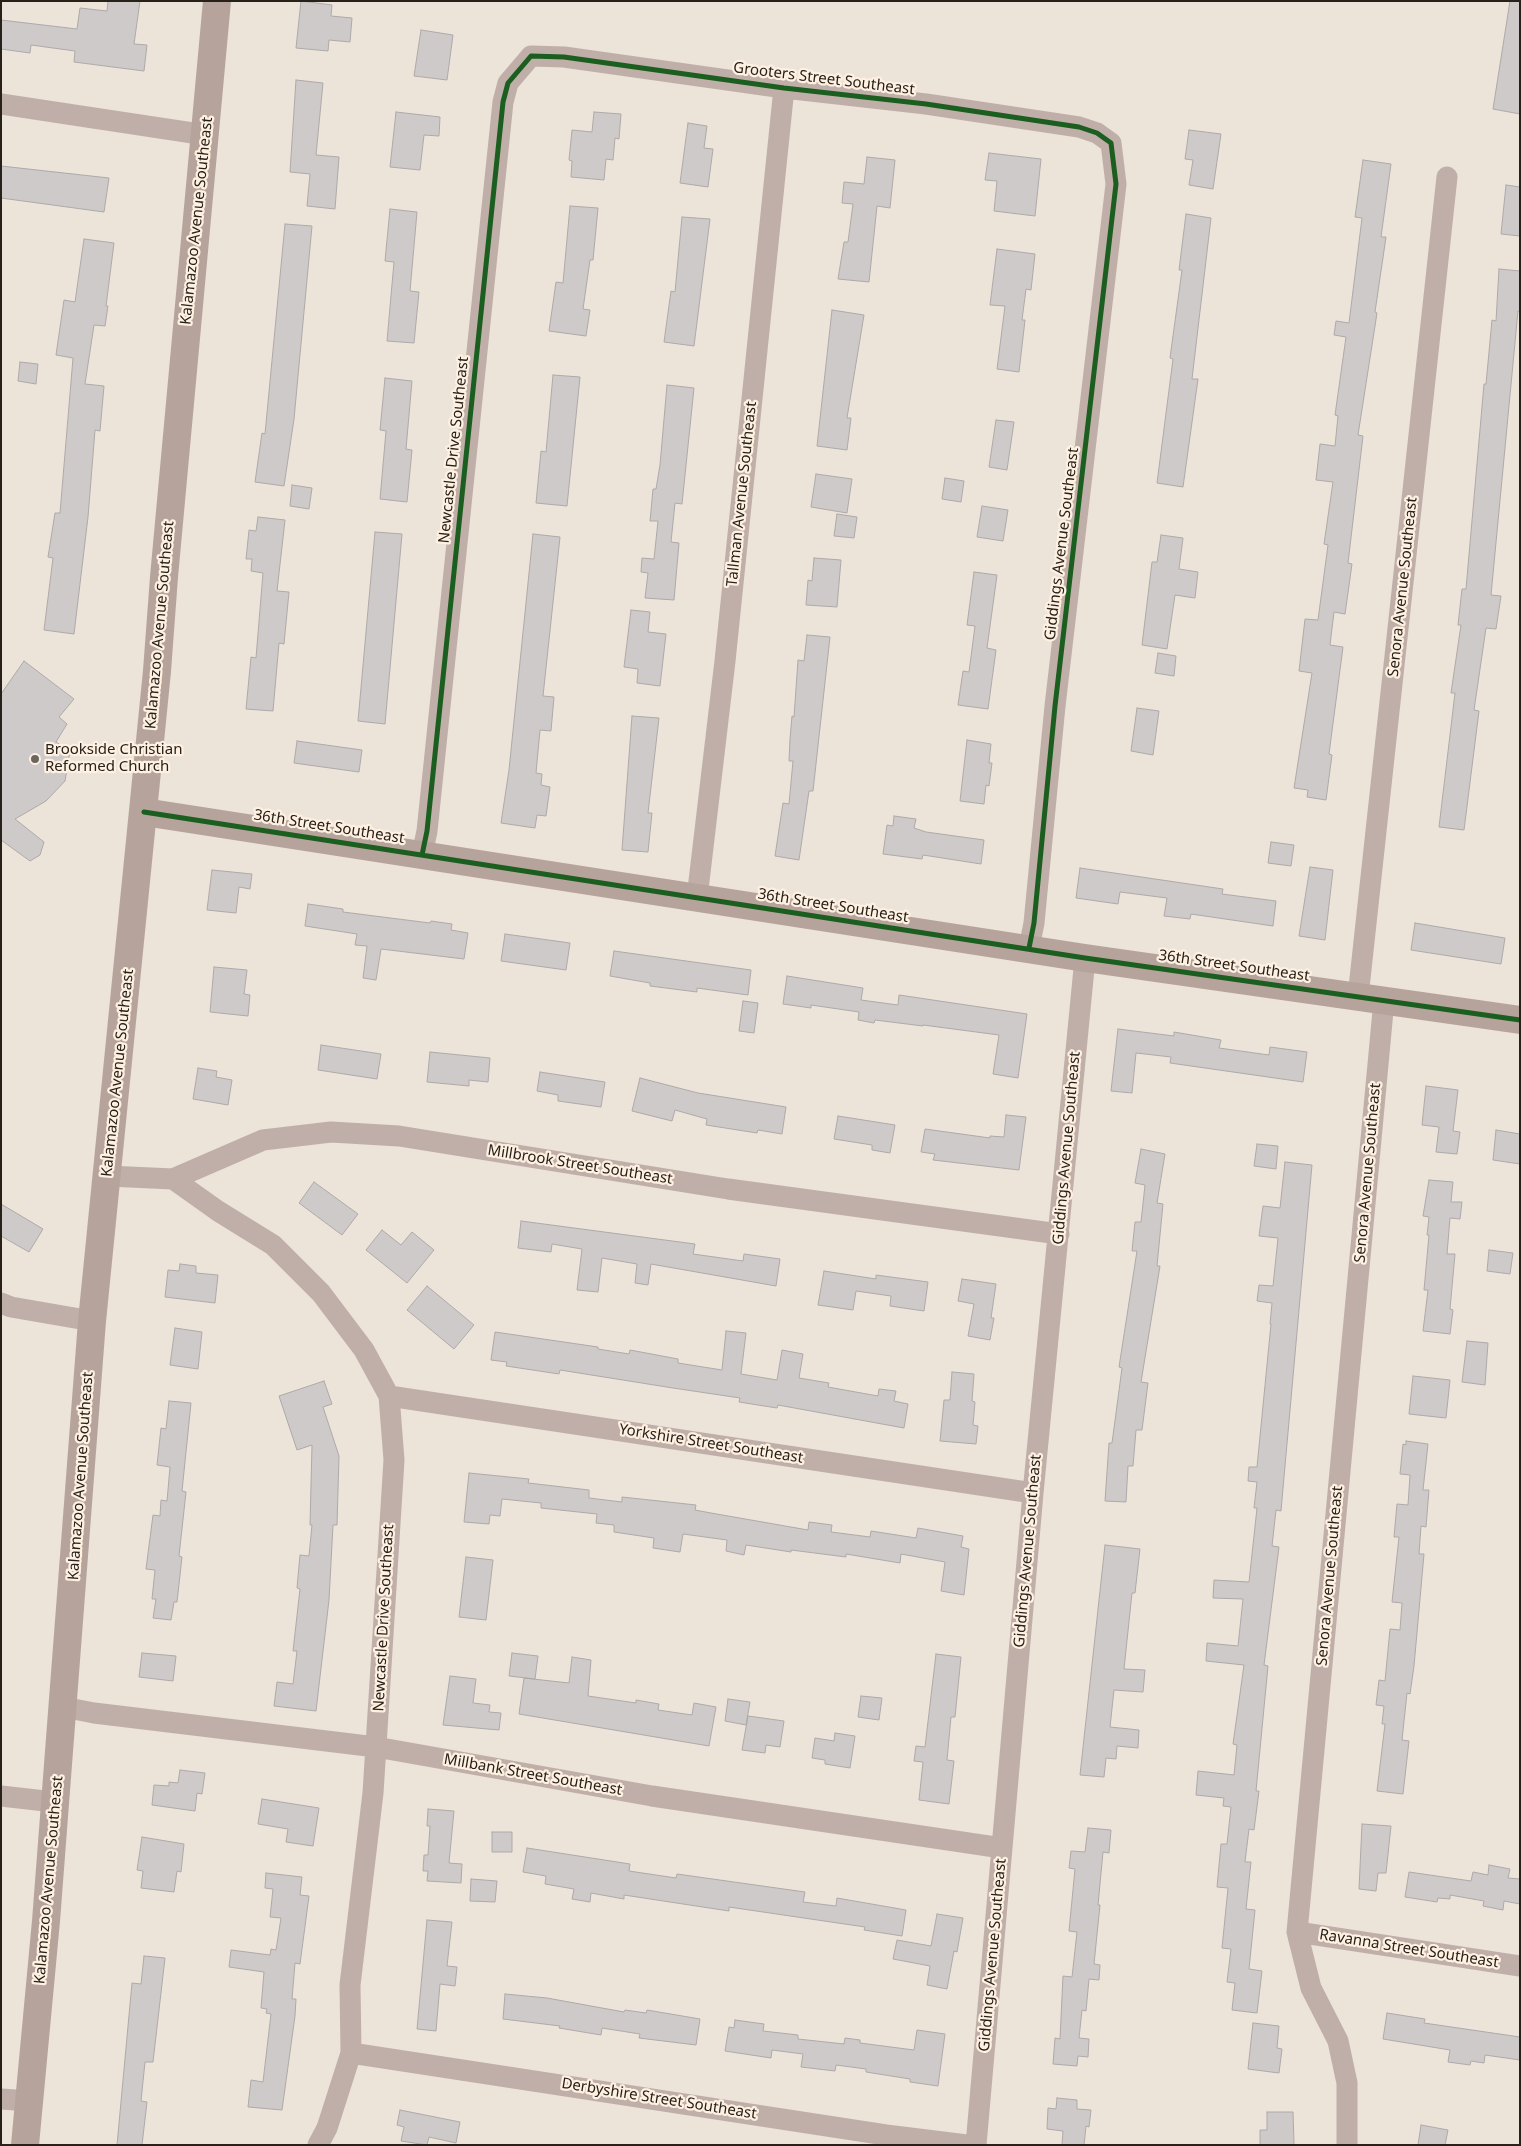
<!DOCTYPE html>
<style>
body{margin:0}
#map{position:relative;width:1521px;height:2146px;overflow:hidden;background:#ece3d9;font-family:"Noto Sans",sans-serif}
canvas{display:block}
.frame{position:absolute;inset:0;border:2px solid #27211a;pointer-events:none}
</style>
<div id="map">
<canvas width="1521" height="2146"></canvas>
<div class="frame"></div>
</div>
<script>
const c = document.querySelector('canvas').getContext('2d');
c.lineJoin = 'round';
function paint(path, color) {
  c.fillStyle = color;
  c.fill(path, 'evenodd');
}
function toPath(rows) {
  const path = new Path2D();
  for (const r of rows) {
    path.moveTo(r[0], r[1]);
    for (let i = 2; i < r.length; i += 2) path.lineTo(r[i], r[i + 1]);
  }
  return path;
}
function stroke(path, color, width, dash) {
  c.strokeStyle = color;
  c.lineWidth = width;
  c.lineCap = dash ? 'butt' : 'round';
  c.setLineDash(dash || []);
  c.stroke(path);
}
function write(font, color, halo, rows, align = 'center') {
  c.font = font + ' "Noto Sans",sans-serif';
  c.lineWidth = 4.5;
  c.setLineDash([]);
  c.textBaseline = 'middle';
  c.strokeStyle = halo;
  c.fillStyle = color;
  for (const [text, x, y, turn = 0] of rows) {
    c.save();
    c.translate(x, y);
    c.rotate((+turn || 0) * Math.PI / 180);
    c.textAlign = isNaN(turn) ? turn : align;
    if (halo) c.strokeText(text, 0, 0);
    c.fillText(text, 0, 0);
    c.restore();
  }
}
const building = toPath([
 [108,1,140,1,134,44,147,45,144,71,74,62,75,51,31,45,30,53,1,49,1,20,77,29,80,8,107,11,108,1],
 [301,1,332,5,331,16,352,18,350,42,329,40,328,51,296,48,301,1],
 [1510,1,1520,1,1520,114,1493,109,1510,1],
 [421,30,453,35,447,80,414,76,421,30],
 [296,80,323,83,316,155,339,157,335,209,307,206,310,174,290,172,296,80],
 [396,112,440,117,439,136,424,135,420,170,390,167,396,112],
 [594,112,621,114,619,139,615,138,613,160,606,159,604,180,571,177,572,161,569,160,572,130,592,132,594,112],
 [688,123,707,126,704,148,713,149,708,187,680,183,688,123],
 [1189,130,1221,134,1213,189,1189,185,1193,160,1185,159,1189,130],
 [989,153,1041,159,1035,216,994,211,997,181,985,180,989,153],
 [867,157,895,160,890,208,877,206,869,282,838,279,844,242,848,242,853,204,842,203,844,182,864,184,867,157],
 [1363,160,1391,164,1381,237,1386,237,1375,312,1377,313,1358,435,1363,436,1348,563,1352,564,1345,614,1334,612,1330,645,1343,647,1329,754,1332,755,1326,800,1307,797,1308,790,1294,788,1312,673,1299,671,1305,619,1318,620,1328,545,1324,544,1333,482,1316,480,1320,444,1335,446,1338,416,1335,415,1346,337,1334,335,1336,321,1349,323,1362,218,1355,217,1363,160],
 [1,166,109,178,104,212,1,198,1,166],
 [1506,185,1520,187,1520,236,1501,234,1506,185],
 [570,206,598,208,593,260,590,260,583,309,590,310,586,336,549,331,556,282,563,283,570,206],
 [390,209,417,212,410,291,419,292,414,343,387,341,394,262,385,261,390,209],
 [1186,214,1211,218,1192,379,1198,379,1183,487,1157,483,1173,359,1170,358,1182,270,1179,270,1186,214],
 [682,217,710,219,694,346,664,342,671,291,675,292,682,217],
 [285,224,312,226,294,419,284,486,255,482,262,433,265,434,285,224],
 [84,239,114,243,106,306,108,306,105,326,94,325,85,384,104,386,100,431,95,430,88,517,74,634,44,630,53,558,48,557,55,513,60,513,73,358,56,355,64,300,75,302,84,239],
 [997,249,1035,254,1031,290,1026,289,1022,320,1025,320,1019,372,997,369,1005,306,990,305,997,249],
 [1499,269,1520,271,1520,312,1518,311,1491,595,1501,596,1496,629,1486,628,1474,710,1479,711,1464,830,1439,827,1455,693,1451,693,1461,625,1458,625,1462,589,1466,589,1484,384,1486,384,1492,320,1496,321,1499,269],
 [832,310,864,315,847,418,851,418,847,450,817,446,832,310],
 [20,362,38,364,36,384,18,381,20,362],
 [553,375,580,377,567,506,536,503,541,451,546,452,553,375],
 [385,378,412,381,406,449,412,450,407,502,380,499,386,431,380,430,385,378],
 [667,385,694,388,682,504,675,503,671,542,679,543,674,600,645,598,648,573,641,572,642,558,654,559,658,521,650,521,653,489,656,489,660,465,667,385],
 [996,420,1014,422,1007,470,989,467,996,420],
 [816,474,852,479,847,513,811,507,816,474],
 [945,478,964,481,961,502,942,499,945,478],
 [292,485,312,488,309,509,290,506,292,485],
 [982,506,1008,510,1003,541,977,537,982,506],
 [837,514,857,517,854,538,834,536,837,514],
 [258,517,285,520,277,591,289,592,284,644,279,643,273,711,246,709,251,657,256,658,263,573,251,571,252,559,246,559,249,530,256,531,258,517],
 [375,532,402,534,385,724,358,721,375,532],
 [533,534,560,537,543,696,554,697,551,731,540,730,536,773,542,774,541,785,550,787,546,816,537,815,535,828,501,823,509,770,533,534],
 [1161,535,1183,538,1179,569,1198,572,1195,598,1175,595,1167,649,1142,645,1152,562,1157,562,1161,535],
 [814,558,841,560,837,607,806,605,808,580,812,581,814,558],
 [974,572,997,575,987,648,996,650,988,709,958,705,963,671,969,672,975,626,967,625,974,572],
 [631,610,650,612,648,632,666,634,660,686,637,683,638,669,624,667,631,610],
 [807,635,830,637,813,791,809,791,799,860,775,856,783,803,789,804,793,761,789,761,790,739,792,716,794,717,798,660,804,661,807,635],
 [1158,653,1176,656,1174,676,1155,673,1158,653],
 [24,661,74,699,59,717,67,724,56,742,70,751,65,781,46,801,15,819,44,842,40,855,30,861,1,840,1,694,24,661],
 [1137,708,1159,711,1153,755,1131,751,1137,708],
 [632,716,659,718,648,813,652,813,648,852,622,850,632,716],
 [967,740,991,744,989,763,992,763,989,786,986,785,984,804,960,801,967,740],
 [297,741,362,750,359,772,294,763,297,741],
 [894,816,916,819,914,828,926,832,984,840,981,864,923,855,922,859,883,854,887,825,893,826,894,816],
 [1271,842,1294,845,1291,866,1268,863,1271,842],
 [1310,867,1333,870,1325,940,1299,936,1310,867],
 [1080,868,1223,889,1222,894,1276,901,1273,926,1191,914,1190,919,1164,916,1167,898,1120,892,1118,904,1076,898,1080,868],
 [212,870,252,874,250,889,239,887,236,913,207,910,212,870],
 [308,904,343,909,343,912,430,923,431,921,452,924,451,930,468,933,464,959,381,949,376,980,363,978,367,946,355,945,357,934,305,926,308,904],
 [1415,923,1505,938,1501,964,1411,950,1415,923],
 [505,934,570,943,566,970,501,961,505,934],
 [614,951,751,970,748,995,697,988,697,992,650,986,650,983,610,976,614,951],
 [214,967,247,970,244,994,250,995,248,1016,210,1012,214,967],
 [787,976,863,988,861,1000,898,1005,899,995,1027,1014,1018,1078,993,1074,999,1035,923,1025,923,1026,875,1020,874,1023,858,1020,859,1012,811,1005,811,1008,783,1004,787,976],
 [743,1001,758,1003,754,1033,739,1031,743,1001],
 [1118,1029,1174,1036,1174,1032,1221,1040,1219,1048,1269,1055,1270,1047,1307,1052,1303,1082,1170,1063,1171,1057,1136,1053,1132,1093,1111,1091,1118,1029],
 [321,1045,381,1054,377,1079,318,1070,321,1045],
 [430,1052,490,1058,488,1082,469,1080,469,1086,427,1082,430,1052],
 [198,1068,217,1071,216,1077,232,1080,228,1105,193,1099,198,1068],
 [540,1072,605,1082,601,1107,558,1101,558,1095,537,1091,540,1072],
 [640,1078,698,1093,786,1107,782,1134,758,1130,757,1133,706,1125,707,1119,675,1110,672,1121,632,1111,640,1078],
 [1426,1086,1458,1090,1453,1131,1460,1132,1457,1154,1436,1152,1439,1127,1422,1125,1426,1086],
 [1006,1115,1026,1117,1019,1170,933,1160,935,1154,921,1152,925,1129,990,1138,990,1136,1004,1137,1006,1115],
 [838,1116,895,1125,890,1153,872,1150,872,1145,834,1139,838,1116],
 [1496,1130,1520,1134,1520,1164,1493,1160,1496,1130],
 [1257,1144,1278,1146,1276,1169,1254,1166,1257,1144],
 [1141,1149,1165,1154,1157,1203,1163,1204,1157,1266,1160,1266,1141,1382,1148,1383,1142,1430,1136,1430,1133,1466,1128,1466,1126,1502,1105,1501,1109,1443,1112,1443,1122,1368,1119,1367,1137,1251,1132,1251,1135,1222,1141,1222,1145,1185,1135,1183,1141,1149],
 [1285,1162,1312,1165,1284,1477,1281,1511,1276,1510,1272,1546,1279,1547,1264,1665,1268,1666,1256,1791,1259,1791,1254,1830,1249,1829,1245,1862,1251,1862,1246,1909,1255,1910,1249,1969,1262,1971,1257,2013,1232,2010,1235,1983,1227,1982,1231,1949,1222,1948,1228,1888,1217,1887,1221,1844,1227,1844,1231,1807,1223,1806,1224,1798,1196,1795,1198,1771,1234,1775,1237,1745,1233,1744,1244,1665,1206,1661,1207,1643,1238,1646,1243,1599,1213,1598,1214,1580,1249,1582,1257,1508,1254,1508,1257,1482,1248,1481,1249,1467,1257,1467,1271,1324,1270,1324,1272,1303,1257,1301,1259,1285,1273,1286,1278,1238,1259,1236,1263,1206,1280,1208,1285,1162],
 [1429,1180,1453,1182,1451,1202,1462,1202,1460,1219,1450,1218,1447,1254,1455,1254,1450,1309,1453,1310,1450,1334,1423,1331,1428,1290,1424,1290,1429,1235,1427,1235,1429,1217,1423,1216,1429,1180],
 [314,1182,358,1214,342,1235,299,1203,314,1182],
 [1,1204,43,1229,29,1252,1,1236,1,1204],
 [521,1221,695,1244,693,1254,743,1261,744,1254,780,1259,776,1286,651,1264,648,1285,635,1283,637,1264,602,1258,598,1292,577,1290,582,1249,552,1244,551,1252,518,1248,521,1221],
 [382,1230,401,1245,412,1232,434,1250,407,1283,366,1250,382,1230],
 [1489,1250,1513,1253,1510,1274,1487,1271,1489,1250],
 [180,1264,196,1266,196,1273,218,1275,215,1303,165,1297,168,1270,179,1271,180,1264],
 [824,1271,876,1279,876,1275,928,1282,924,1311,890,1306,891,1296,856,1291,853,1310,818,1305,824,1271],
 [962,1279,996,1284,991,1318,994,1318,990,1340,968,1336,974,1304,958,1301,962,1279],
 [427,1286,474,1325,454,1349,407,1310,427,1286],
 [175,1328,202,1332,198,1369,170,1365,175,1328],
 [726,1331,746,1333,741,1374,777,1380,782,1350,803,1354,799,1378,829,1383,828,1387,878,1396,879,1389,896,1391,894,1401,908,1404,904,1428,778,1405,777,1408,739,1402,740,1398,673,1388,560,1370,559,1374,506,1366,507,1362,491,1360,495,1332,598,1347,598,1349,629,1354,630,1350,678,1359,678,1363,722,1370,726,1331],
 [1467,1341,1488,1343,1485,1385,1462,1382,1467,1341],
 [952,1372,974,1374,972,1401,975,1402,973,1425,978,1426,976,1444,940,1441,944,1400,950,1400,952,1372],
 [1413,1376,1450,1380,1446,1418,1409,1414,1413,1376],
 [324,1381,332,1404,323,1407,339,1456,337,1525,333,1525,329,1600,316,1711,274,1706,277,1682,293,1684,297,1651,293,1651,300,1589,297,1588,300,1555,309,1556,312,1525,310,1525,312,1445,297,1450,279,1396,324,1381],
 [169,1401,191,1403,182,1491,186,1492,179,1556,182,1557,177,1602,174,1602,171,1620,153,1618,156,1599,152,1599,155,1570,146,1569,153,1515,160,1516,161,1500,167,1501,170,1467,157,1465,161,1428,166,1429,169,1401],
 [1406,1441,1428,1444,1423,1490,1429,1490,1426,1527,1421,1526,1419,1554,1424,1554,1414,1666,1410,1694,1407,1693,1402,1740,1409,1741,1403,1794,1377,1791,1385,1724,1382,1724,1384,1706,1376,1705,1379,1680,1385,1681,1390,1629,1400,1630,1402,1603,1392,1602,1399,1537,1394,1537,1397,1504,1408,1505,1410,1475,1400,1474,1403,1444,1406,1445,1406,1441],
 [469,1473,529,1479,528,1483,589,1490,589,1498,622,1502,622,1497,696,1505,695,1510,711,1513,808,1530,809,1522,832,1525,831,1532,870,1537,871,1531,916,1538,918,1528,963,1536,961,1547,969,1549,964,1595,941,1591,945,1562,901,1554,900,1563,846,1554,846,1557,791,1550,791,1552,746,1545,744,1555,726,1551,727,1540,683,1534,680,1552,653,1548,654,1538,614,1532,614,1525,596,1523,597,1514,541,1508,541,1503,502,1499,500,1516,490,1515,489,1524,464,1522,469,1473],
 [1105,1545,1140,1549,1135,1593,1132,1593,1124,1669,1145,1670,1143,1692,1114,1690,1110,1727,1139,1730,1138,1748,1117,1746,1116,1759,1106,1758,1104,1777,1080,1775,1105,1545],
 [466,1557,493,1560,486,1620,459,1617,466,1557],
 [142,1653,176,1656,173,1681,139,1677,142,1653],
 [512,1653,538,1656,535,1679,509,1676,512,1653],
 [936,1654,961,1657,955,1717,951,1717,947,1760,954,1761,949,1804,919,1800,923,1762,914,1761,916,1746,925,1747,936,1654],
 [572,1657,591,1660,588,1696,636,1703,636,1700,659,1704,658,1710,692,1715,694,1703,716,1707,709,1746,519,1714,524,1678,569,1683,572,1657],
 [450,1676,476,1679,473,1703,490,1705,489,1712,501,1713,499,1730,443,1725,450,1676],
 [861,1696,882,1698,879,1720,858,1717,861,1696],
 [728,1699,750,1702,746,1725,725,1721,728,1699],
 [748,1716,784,1721,780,1747,766,1745,765,1753,742,1750,748,1716],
 [835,1733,855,1736,850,1768,825,1764,825,1760,812,1758,815,1738,834,1741,835,1733],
 [180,1770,205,1773,202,1794,197,1793,195,1811,152,1805,154,1785,169,1786,169,1782,178,1783,180,1770],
 [262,1799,319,1808,313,1846,286,1842,288,1829,258,1824,262,1799],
 [428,1809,454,1811,449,1863,462,1864,461,1883,427,1881,428,1871,423,1871,424,1855,428,1855,430,1826,427,1826,428,1809],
 [1362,1824,1391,1826,1386,1873,1378,1873,1376,1891,1359,1889,1362,1824],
 [1088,1828,1111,1830,1109,1853,1103,1852,1098,1905,1100,1905,1094,1964,1100,1965,1099,1980,1089,1979,1086,2011,1082,2010,1079,2038,1089,2039,1088,2057,1078,2056,1077,2066,1053,2064,1055,2038,1060,2039,1063,1976,1072,1977,1077,1932,1069,1931,1075,1869,1069,1868,1071,1851,1085,1852,1088,1828],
 [492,1832,512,1832,512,1852,492,1852,492,1832],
 [142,1837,184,1844,181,1872,177,1871,174,1892,141,1888,143,1871,137,1870,142,1837],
 [527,1848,630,1864,629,1871,676,1878,677,1874,805,1892,803,1902,836,1906,837,1898,906,1910,902,1936,864,1930,865,1927,729,1907,729,1911,624,1895,624,1899,591,1893,590,1902,572,1899,574,1889,545,1884,546,1876,523,1872,527,1848],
 [1489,1865,1510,1869,1508,1878,1520,1879,1520,1904,1504,1901,1503,1910,1483,1906,1484,1901,1450,1895,1450,1899,1438,1898,1437,1902,1405,1897,1409,1872,1471,1881,1473,1872,1488,1875,1489,1865],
 [266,1873,302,1877,300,1895,309,1896,300,1964,295,1963,292,1999,296,1999,295,2016,282,2110,248,2107,251,2080,263,2082,271,2014,266,2013,267,2009,261,2008,264,1972,229,1967,231,1950,270,1955,271,1949,276,1950,281,1918,270,1917,273,1889,265,1888,266,1873],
 [471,1879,497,1881,495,1902,470,1901,471,1879],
 [937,1914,963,1918,957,1952,954,1951,947,1989,927,1985,930,1966,893,1959,897,1940,931,1946,937,1914],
 [427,1920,452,1922,447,1966,457,1967,455,1986,440,1984,436,2031,417,2029,427,1920],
 [144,1956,165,1958,153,2062,145,2062,141,2101,147,2102,142,2145,117,2145,132,1983,141,1984,144,1956],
 [505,1994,547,1998,624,2012,625,2010,646,2013,647,2010,700,2019,696,2045,639,2038,640,2034,602,2028,601,2035,559,2028,560,2026,503,2019,505,1994],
 [1387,2013,1425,2019,1424,2023,1520,2037,1520,2060,1485,2055,1484,2063,1471,2061,1470,2065,1448,2062,1450,2050,1383,2039,1387,2013],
 [735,2020,764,2024,763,2031,798,2035,798,2039,844,2044,845,2038,860,2040,860,2043,914,2050,917,2030,945,2034,938,2086,910,2082,910,2079,866,2072,866,2069,836,2065,835,2071,801,2067,803,2054,772,2050,771,2058,725,2051,729,2027,734,2028,735,2020],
 [1253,2023,1279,2026,1277,2048,1282,2049,1279,2073,1248,2069,1253,2023],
 [1057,2098,1077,2100,1077,2109,1091,2110,1089,2127,1086,2126,1084,2145,1062,2145,1063,2131,1047,2129,1048,2108,1056,2109,1057,2098],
 [400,2110,460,2122,456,2143,429,2137,427,2145,401,2141,404,2127,397,2125,400,2110],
 [1267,2112,1293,2112,1294,2145,1260,2145,1260,2130,1267,2130,1267,2112],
 [1421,2125,1448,2130,1445,2145,1418,2145,1421,2125]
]);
paint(building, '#cfcaca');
stroke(building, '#aea9a9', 1);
stroke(toPath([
 [1,104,206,135],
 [422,855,427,831,503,102,508,83,531,56,564,57,784,88,926,104,1079,127,1097,133,1111,143,1116,184,1055,706,1034,923,1029,948],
 [697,898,725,661,784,88],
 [1358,997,1447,177],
 [108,1176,173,1179,263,1140,331,1132,399,1136,728,1189,1059,1234],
 [173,1179,218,1211,273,1245,321,1293,364,1350,389,1396,394,1460,373,1793,350,1985,351,2053,327,2128,318,2145],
 [1,1303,11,1307,92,1321],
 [389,1396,1033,1493],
 [63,1707,94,1713,376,1747,652,1796,1002,1848],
 [1,1796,54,1802],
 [1297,1932,1520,1966],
 [351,2053,886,2135,967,2145],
 [1,2099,30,2101],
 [976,2145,1033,1493,1085,958],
 [1347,2145,1347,2083,1338,2041,1311,1988,1297,1932,1384,1000]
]), '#c0afa8', 21);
stroke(toPath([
 [144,812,1085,958,1520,1020],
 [25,2145,46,1921,92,1321,157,671,164,577,217,1]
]), '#b6a49c', 28);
stroke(toPath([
 [144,812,1085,958,1520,1020],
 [422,855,427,831,503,102,508,83,531,56,564,57,784,88,926,104,1079,127,1097,133,1111,143,1116,184,1055,706,1034,923,1029,948]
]), '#1b5e20', 5);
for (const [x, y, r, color] of [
 [35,759,5,"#6c655d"]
]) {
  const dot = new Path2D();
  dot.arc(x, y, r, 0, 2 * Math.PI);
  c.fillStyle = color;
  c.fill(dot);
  stroke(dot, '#fff1e2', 2);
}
write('15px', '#27211a', '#fff1e2', [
 ["Grooters Street Southeast",824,79,7],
 ["Kalamazoo Avenue Southeast",197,221,-84],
 ["Newcastle Drive Southeast",454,450,-84],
 ["Tallman Avenue Southeast",742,494,-84],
 ["Giddings Avenue Southeast",1062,544,-83],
 ["Senora Avenue Southeast",1403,587,-84],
 ["Kalamazoo Avenue Southeast",160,625,-85],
 ["36th Street Southeast",329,827,9],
 ["36th Street Southeast",833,906,9],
 ["36th Street Southeast",1234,966,8],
 ["Kalamazoo Avenue Southeast",118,1073,-84],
 ["Giddings Avenue Southeast",1067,1148,-85],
 ["Millbrook Street Southeast",580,1165,9],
 ["Senora Avenue Southeast",1368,1173,-85],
 ["Yorkshire Street Southeast",711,1444,9],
 ["Kalamazoo Avenue Southeast",81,1476,-86],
 ["Giddings Avenue Southeast",1028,1551,-85],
 ["Senora Avenue Southeast",1330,1576,-85],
 ["Newcastle Drive Southeast",384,1618,-87],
 ["Millbank Street Southeast",533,1775,10],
 ["Kalamazoo Avenue Southeast",49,1880,-85],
 ["Ravanna Street Southeast",1409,1949,9],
 ["Giddings Avenue Southeast",993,1955,-85],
 ["Derbyshire Street Southeast",659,2099,9]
]);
write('15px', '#27211a', '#fff1e2', [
 ["Brookside Christian",45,750],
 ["Reformed Church",45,767]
], 'left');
</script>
